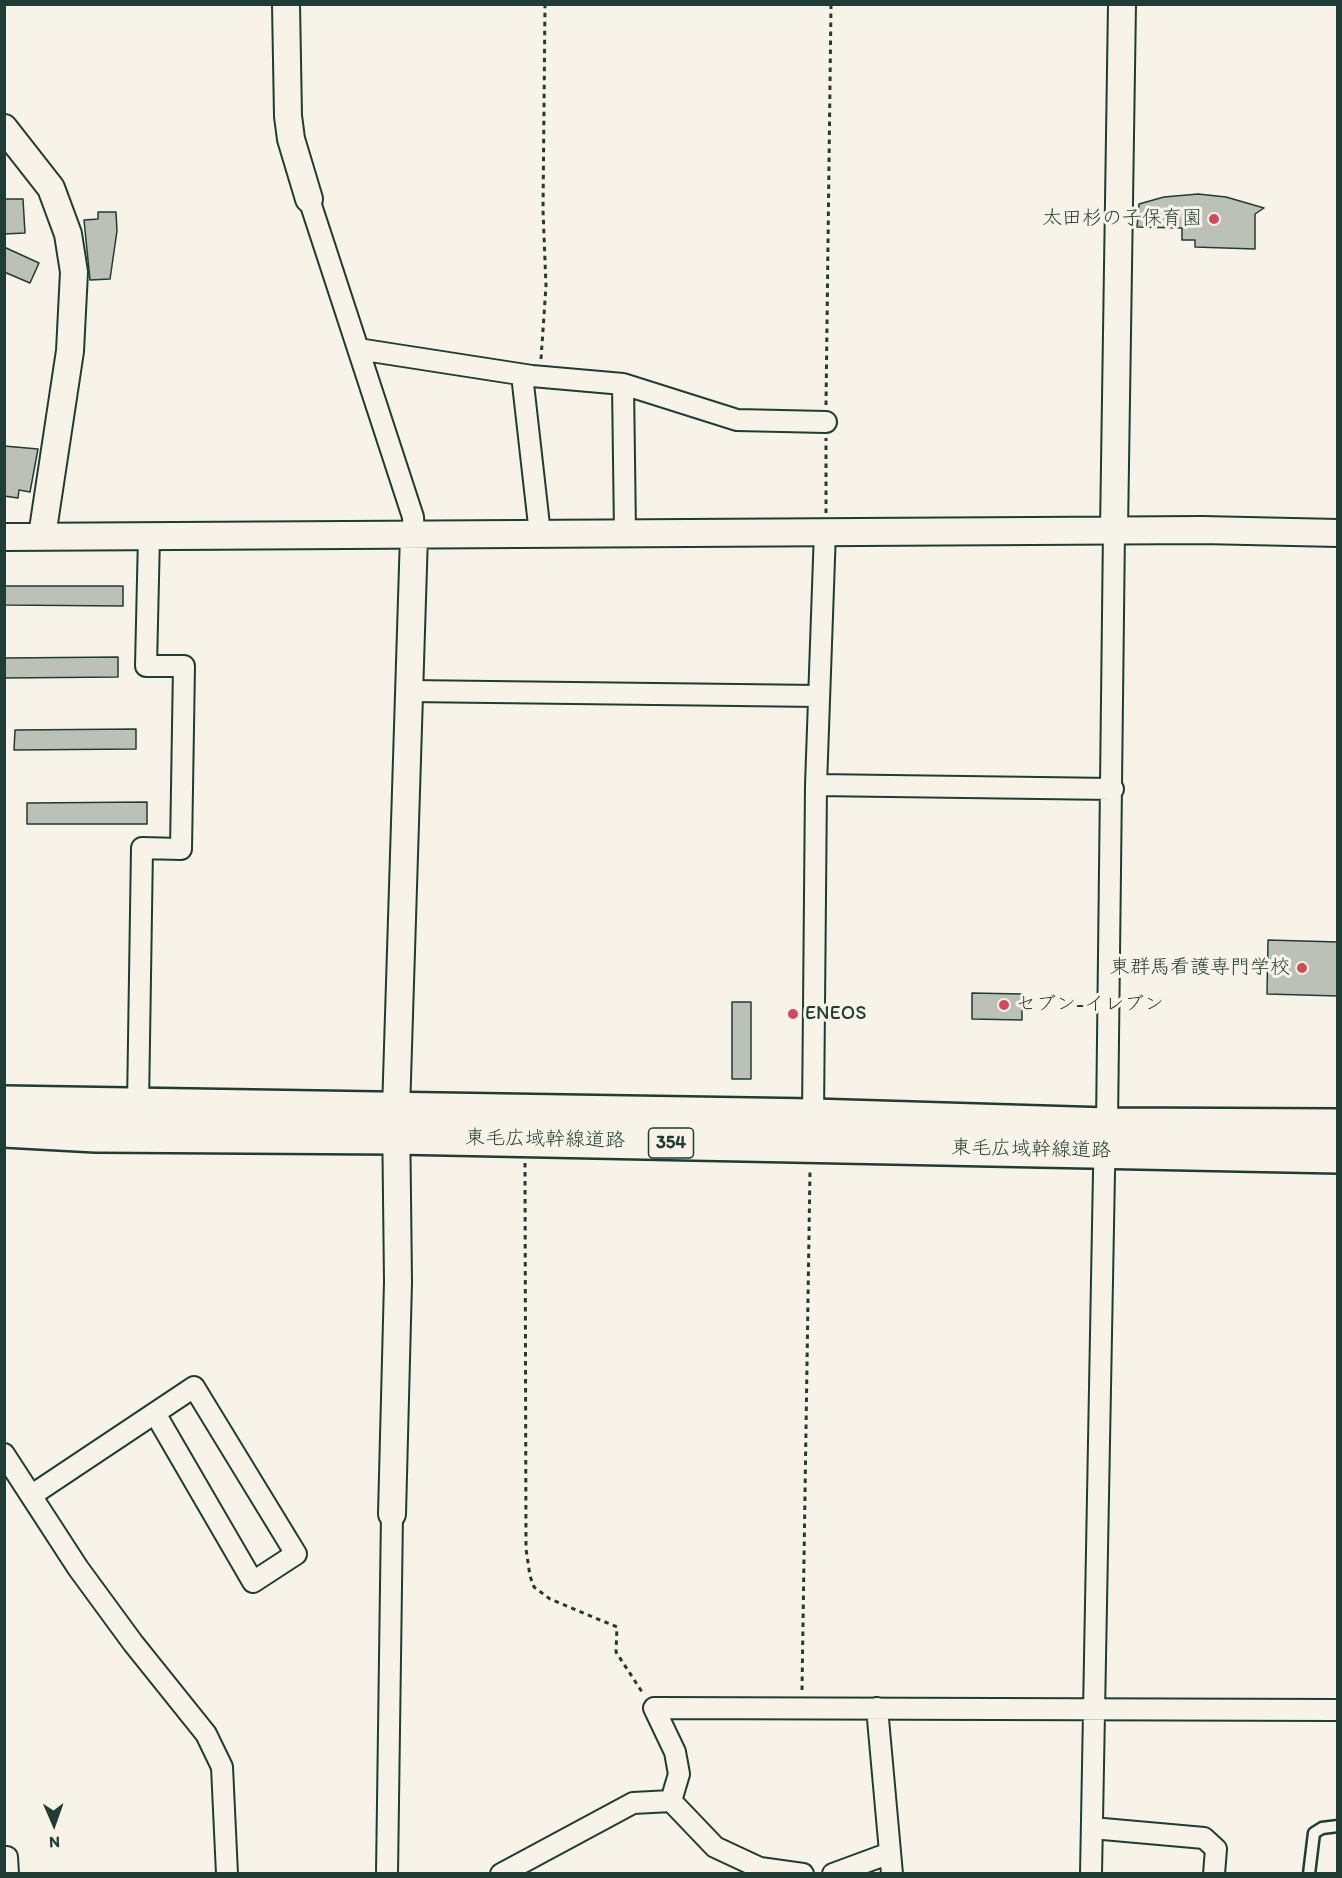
<!DOCTYPE html>
<meta charset="utf-8">
<style>
body{margin:0}
#map{position:relative;width:1342px;height:1878px;overflow:hidden;background:#f7f3e8;font-family:Itim,sans-serif}
canvas{display:block}
.frame{position:absolute;inset:0;border:6px solid #1f3d34;pointer-events:none}
.north{position:absolute;left:24px;top:1794px;width:60px;height:60px;-webkit-text-stroke:4px #f7f3e8;paint-order:stroke;rotate:178deg;font-size:16px;font-weight:700;line-height:24px;text-align:center;color:#1f3d34}
.north::after{content:'';display:block;margin:auto;width:21px;height:27px;background:#1f3d34;clip-path:polygon(50% 0,100% 100%,50% 72%,0 100%)}
</style>
<div id="map">
<canvas width="1342" height="1878"></canvas>
<div class="frame"></div>
<div class="north">N</div>
</div>
<script>
const c = document.querySelector('canvas').getContext('2d');
c.lineJoin = 'round';
function paint(path, color) {
  c.fillStyle = color;
  c.fill(path, 'evenodd');
}
function toPath(rows) {
  const path = new Path2D();
  for (const r of rows) {
    path.moveTo(r[0], r[1]);
    for (let i = 2; i < r.length; i += 2) path.lineTo(r[i], r[i + 1]);
  }
  return path;
}
function stroke(path, color, width, dash) {
  c.strokeStyle = color;
  c.lineWidth = width;
  c.lineCap = dash ? 'butt' : 'round';
  c.setLineDash(dash || []);
  c.stroke(path);
}
function write(font, color, halo, rows, align = 'center') {
  c.font = font + ' Itim,"Klee One",sans-serif';
  c.lineWidth = 6;
  c.setLineDash([]);
  c.textBaseline = 'middle';
  c.strokeStyle = halo;
  c.fillStyle = color;
  for (const [text, x, y, turn = 0] of rows) {
    c.save();
    c.translate(x, y);
    c.rotate((+turn || 0) * Math.PI / 180);
    c.textAlign = isNaN(turn) ? turn : align;
    if (halo) c.strokeText(text, 0, 0);
    c.fillText(text, 0, 0);
    c.restore();
  }
}
const building = toPath([
 [1198,194,1226,197,1264,208,1255,214,1255,249,1195,247,1195,240,1182,240,1182,228,1137,227,1139,204,1164,197,1198,194],
 [4,199,23,199,25,233,4,234,4,199],
 [98,212,116,212,117,231,110,279,90,280,84,220,98,219,98,212],
 [4,247,39,263,30,283,4,272,4,247],
 [4,446,38,449,30,492,19,490,18,498,4,496,4,446],
 [4,586,123,586,123,606,4,605,4,586],
 [118,657,118,677,4,678,4,658,118,657],
 [136,729,136,749,14,750,15,730,136,729],
 [147,802,147,824,27,824,27,803,147,802],
 [1268,940,1338,942,1338,996,1267,994,1268,940],
 [972,993,1022,994,1022,1020,972,1019,972,993],
 [732,1002,751,1002,751,1079,732,1079,732,1002]
]);
paint(building, '#bbc1b6');
stroke(building, '#1f3d34', 1.5);
const service = toPath([
 [1309,1874,1314,1833,1322,1828,1338,1826]
]);
const minor = toPath([
 [309,199,413,517,414,535],
 [358,349,532,376,623,384,625,533],
 [522,375,540,534],
 [623,384,737,420,826,422],
 [409,691,819,696],
 [816,785,1113,789],
 [138,1105,142,848,181,849,184,666,146,666,149,536],
 [813,1116,816,785,825,531],
 [4,1454,78,1568,133,1643,206,1734,222,1767,227,1874],
 [32,1495,194,1387,296,1554,253,1582,156,1415],
 [877,1708,892,1874],
 [671,1801,679,1774,675,1752,654,1708,1338,1710],
 [1092,1828,1204,1838,1216,1849,1214,1874],
 [7,1857,8,1874],
 [387,1874,392,1514],
 [501,1874,633,1803,671,1801,715,1847,760,1868,803,1874],
 [833,1874,890,1853],
 [1091,1874,1104,1172,1107,1125,1114,530]
]);
const tertiary = toPath([
 [286,4,288,116,291,139,309,199],
 [4,128,51,188,68,234,74,272,70,351,42,536],
 [1114,530,1122,4],
 [4,537,1202,530,1338,533],
 [392,1514,398,1282,396,1111,414,535]
]);
const trunk = toPath([
 [4,1103,813,1116,1107,1125,1338,1126],
 [4,1130,96,1135,397,1137,1338,1156]
]);
stroke(service, '#1f3d34', 15);
stroke(minor, '#1f3d34', 24);
stroke(tertiary, '#1f3d34', 30);
stroke(trunk, '#1f3d34', 38);
stroke(toPath([
 [541,359,546,286,543,210,545,4],
 [826,405,831,4],
 [826,513,826,438],
 [525,1163,526,1549,530,1576,534,1587,550,1599,617,1627,616,1652,644,1695],
 [802,1690,810,1169]
]), '#1f3d34', 3, [4.5, 4.5]);
stroke(service, '#f7f3e8', 10);
stroke(minor, '#f7f3e8', 20);
stroke(tertiary, '#f7f3e8', 26);
stroke(trunk, '#f7f3e8', 33);
for (const [x, y, r, color] of [
 [1214,219,6,"#d1495b"],
 [1302,968,6,"#d1495b"],
 [1004,1005,6,"#d1495b"],
 [793,1014,6,"#d1495b"]
]) {
  const dot = new Path2D();
  dot.arc(x, y, r, 0, 2 * Math.PI);
  c.fillStyle = color;
  c.fill(dot);
  stroke(dot, '#f7f3e8', 2);
}
for (const [x, y, w] of [
 [671,1143,45]
]) {
  const box = new Path2D();
  box.roundRect(x - w / 2, y - 15, w, 30, 4.5);
  c.fillStyle = '#f7f3e8';
  c.fill(box);
  stroke(box, '#1f3d34', 1.5);
}
write('bold 18px', '#1f3d34', null, [
 ["354",671,1143]
]);
write('20px', '#1f3d34', '#f7f3e8', [
 ["太田杉の子保育園",1202,219],
 ["東群馬看護専門学校",1290,968],
 ["セブン-イレブン",1016,1005,"left"],
 ["ENEOS",805,1014,"left"]
], 'right');
write('20px', '#1f3d34', '#f7f3e8', [
 ["東毛広域幹線道路",545,1140,1],
 ["東毛広域幹線道路",1031,1150,1]
]);
</script>
